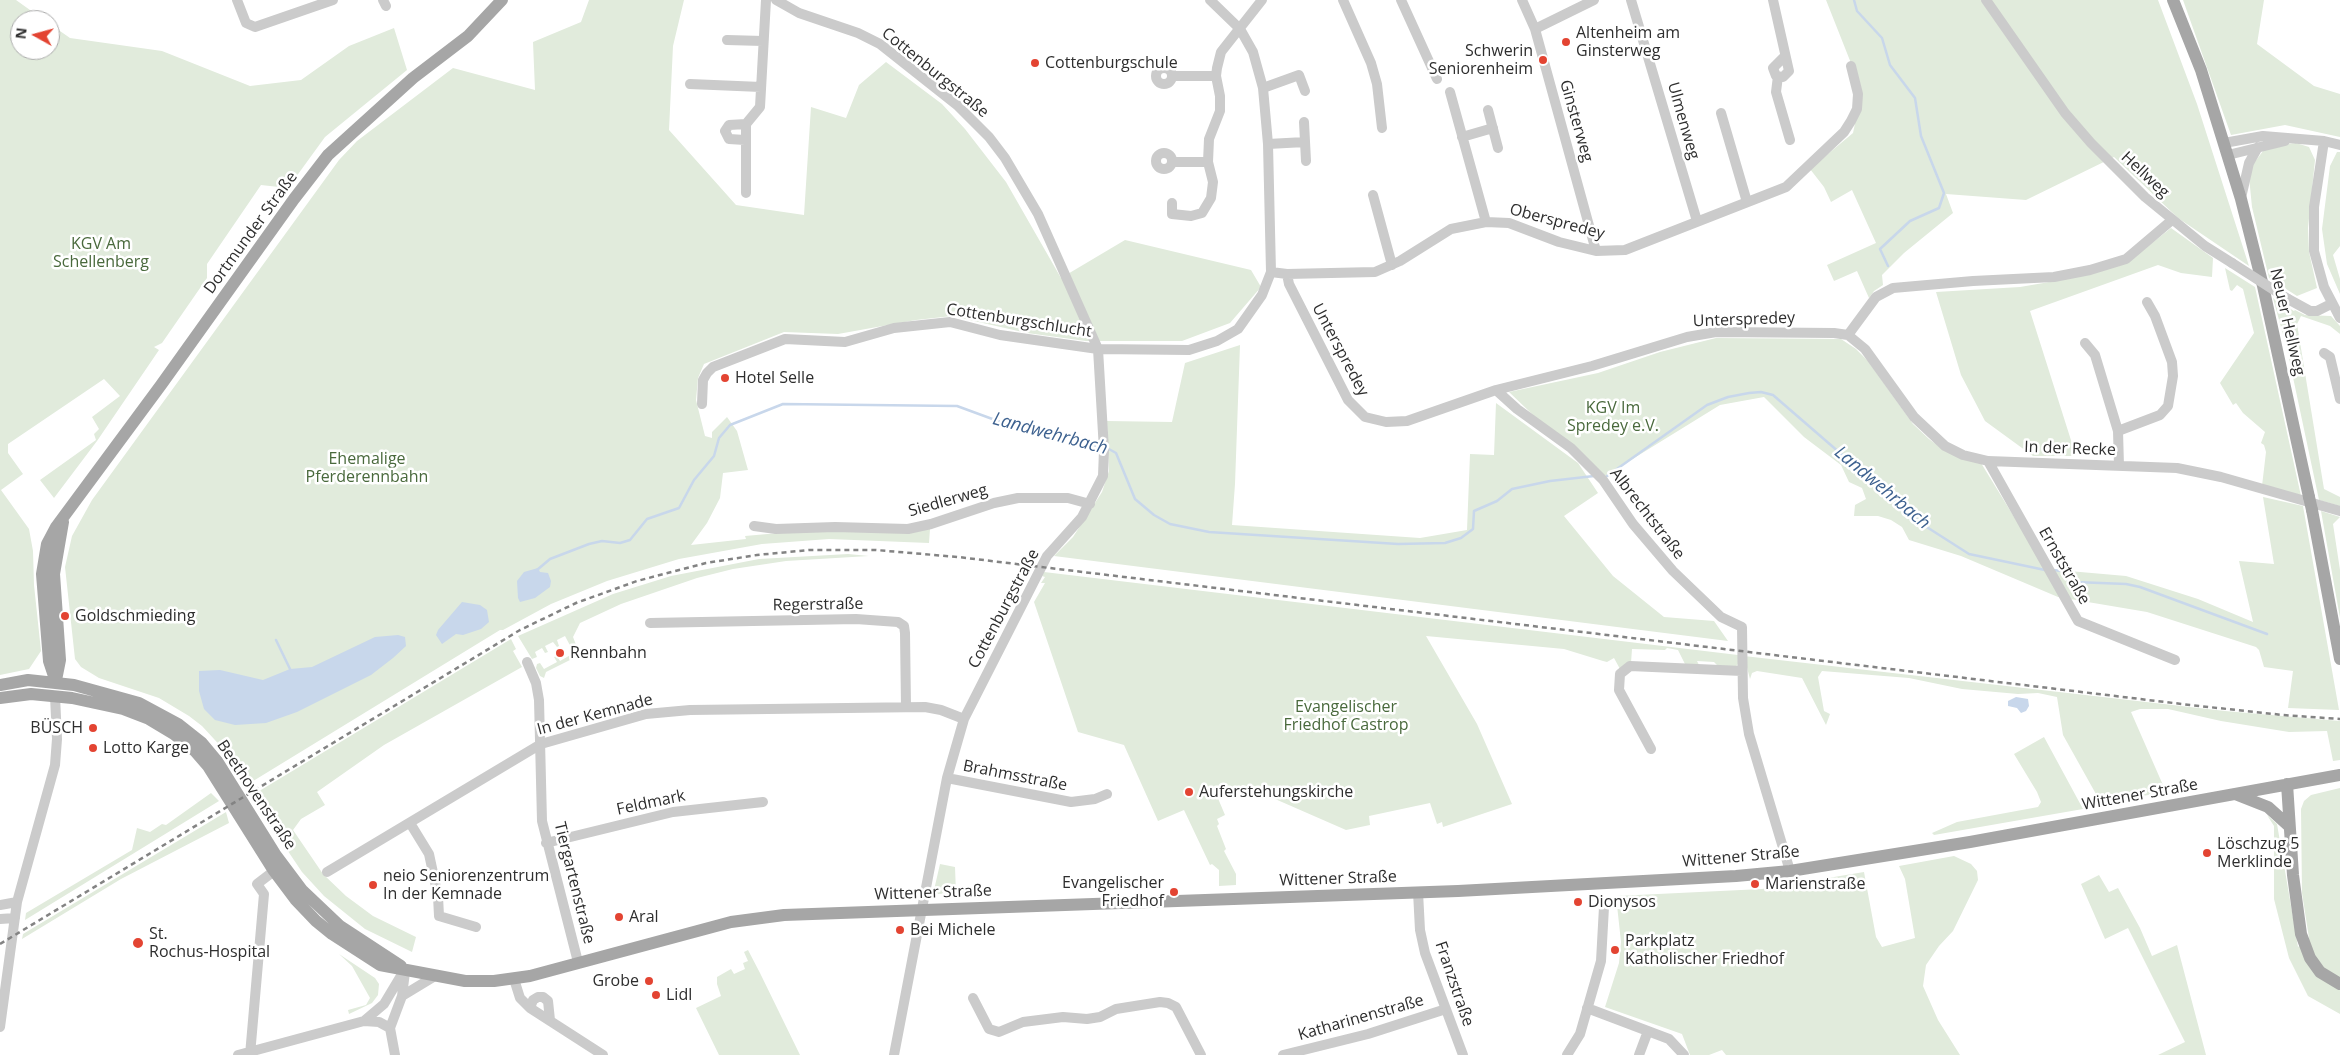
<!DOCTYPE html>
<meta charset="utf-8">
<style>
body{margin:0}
#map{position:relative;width:2340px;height:1055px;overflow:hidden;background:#fff;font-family:"Open Sans",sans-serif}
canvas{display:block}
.north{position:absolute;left:10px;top:10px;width:50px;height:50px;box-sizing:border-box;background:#fff;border:1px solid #ababab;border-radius:50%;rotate:277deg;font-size:14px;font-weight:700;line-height:20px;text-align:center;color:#2e2e2e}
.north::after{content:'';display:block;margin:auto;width:18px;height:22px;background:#e34432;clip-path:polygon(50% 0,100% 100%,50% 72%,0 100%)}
</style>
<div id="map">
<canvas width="2340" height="1055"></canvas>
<div class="north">N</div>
</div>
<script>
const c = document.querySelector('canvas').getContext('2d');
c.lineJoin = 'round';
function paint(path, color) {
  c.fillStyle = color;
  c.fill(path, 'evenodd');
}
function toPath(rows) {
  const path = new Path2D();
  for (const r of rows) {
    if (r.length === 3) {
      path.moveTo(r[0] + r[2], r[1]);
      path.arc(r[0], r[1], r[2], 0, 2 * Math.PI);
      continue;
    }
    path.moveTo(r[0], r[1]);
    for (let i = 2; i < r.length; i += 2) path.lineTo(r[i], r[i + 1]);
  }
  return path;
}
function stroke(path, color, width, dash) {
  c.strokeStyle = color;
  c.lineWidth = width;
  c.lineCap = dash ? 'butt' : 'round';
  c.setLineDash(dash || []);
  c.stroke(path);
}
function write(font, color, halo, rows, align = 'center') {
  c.font = font + ' "Open Sans",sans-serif';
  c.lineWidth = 5;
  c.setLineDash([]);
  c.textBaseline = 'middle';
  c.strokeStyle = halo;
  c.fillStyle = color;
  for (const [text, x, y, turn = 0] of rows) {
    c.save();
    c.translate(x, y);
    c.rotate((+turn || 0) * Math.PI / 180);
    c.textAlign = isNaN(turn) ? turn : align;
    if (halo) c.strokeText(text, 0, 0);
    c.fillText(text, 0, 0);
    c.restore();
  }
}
paint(toPath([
 [0,0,16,0,44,20,20,20,20,50,50,50,50,24,70,38,162,51,250,86,301,80,349,46,394,28,407,70,325,137,288,188,261,185,207,264,207,278,162,343,154,347,159,350,97,441,54,498,40,480,96,440,94,434,99,429,92,417,120,396,104,379,8,444,8,453,23,474,1,490,29,529,33,551,34,585,41,651,29,669,0,675],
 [589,0,684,0,673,46,669,130,736,205,804,215,811,107,846,118,859,85,886,62,942,104,965,129,1006,182,1061,278,1125,240,1251,270,1261,287,1230,323,1182,341,1086,341,1027,333,952,316,916,320,838,334,784,332,704,364,698,378,696,400,705,436,712,438,712,432,727,417,737,431,748,470,723,473,720,498,707,523,691,545,746,539,745,536,790,532,930,529,929,543,829,539,762,544,679,559,607,581,551,604,503,630,500,630,245,786,239,772,226,752,202,726,189,716,159,698,99,678,81,667,75,659,65,567,72,536,92,500,339,160,357,141,453,68,535,90,533,42,581,22],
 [1826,0,2158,0,2197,104,2249,266,2178,218,2114,157,2026,200,1946,194,1953,213,1904,253,1882,275,1883,285,1874,291,1869,298,1857,271,1834,281,1827,265,1876,243,1852,190,1831,202,1824,187,1810,169,1853,133,1862,91],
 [2183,0,2264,0,2257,44,2314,86,2340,94,2340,137,2285,125,2231,135],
 [2296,143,2309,147,2315,160,2308,228,2309,252,2317,288,2297,296,2269,278,2252,207,2249,177,2251,167,2263,151,2275,145],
 [2337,152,2340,152,2340,246,2333,255,2340,279,2340,294,2327,264,2322,229,2330,166],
 [2171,228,2213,258,2212,277,2181,273,2158,265,2030,311,2076,456,2033,456,1985,421,1961,375,1936,292,2020,287,2067,279,2132,259],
 [2225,268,2255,287,2301,496,2262,486,2266,452,2264,445,2261,443,2265,432,2243,413,2236,403,2233,405,2220,383,2254,333,2243,289,2237,285,2232,291,2230,290],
 [2273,298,2294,311,2295,310,2305,315,2331,316,2340,326,2340,334,2330,326,2301,316,2297,324,2324,489,2340,497,2340,506,2319,500,2287,349],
 [1716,338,1841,339,1856,349,1868,361,1913,424,1929,439,1945,451,1981,463,2046,569,2126,576,2198,599,2253,622,2239,561,2274,564,2263,497,2303,506,2339,710,2288,708,2293,671,2264,667,2259,650,2256,647,2147,612,2058,597,1961,556,1909,540,1902,527,1891,520,1878,516,1854,516,1855,505,1866,499,1862,488,1849,482,1841,465,1804,437,1764,397,1720,405,1605,476,1532,414,1509,392,1598,373,1660,352],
 [1240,345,1235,484,1232,525,1420,538,1467,530,1470,454,1494,455,1496,403,1578,463,1598,493,1564,516,1613,576,1664,617,1714,621,1728,641,1054,556,1073,537,1102,492,1109,471,1107,421,1172,422,1185,363],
 [2321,511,2340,517,2333,524,2340,570,2340,618],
 [848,554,869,556,786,561,733,569,697,578,621,604,580,623,573,637,580,655,546,672,544,678,540,676,536,668,537,664,540,663,544,669,557,662,554,657,557,656,560,661,574,653,565,636,557,640,559,646,557,647,553,642,545,646,548,652,545,653,542,648,535,652,537,657,532,659,518,636,613,594,671,576,759,559],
 [1044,572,1738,655,1738,664,1735,668,1719,667,1714,662,1697,661,1699,665,1685,664,1678,650,1667,648,1665,650,1632,649,1631,663,1620,669,1614,658,1607,662,1603,661,1564,649,1426,636,1477,724,1512,804,1443,827,1442,822,1437,824,1430,803,1369,816,1370,825,1346,830,1243,785,1217,796,1225,815,1217,819,1219,824,1217,826,1226,849,1224,851,1236,874,1236,885,1219,886,1219,870,1212,864,1210,865,1184,810,1158,821,1124,745,1078,732,1034,602,1045,583,1041,583,1045,577,1042,576],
 [511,639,516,649,513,651,522,667,384,745,317,792,325,805,301,819,293,830,323,874,346,896,373,916,416,937,412,952,365,929,324,896,302,872,251,796],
 [1744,656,2225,711,2340,721,2340,760,2333,761,2327,731,2289,732,2221,721,2168,709,2140,709,2131,712,2166,792,2101,803,2063,735,2057,697,2038,693,2018,694,1962,689,1909,678,1822,671,1818,677,1824,711,1830,714,1826,725,1802,678,1757,671,1752,673,1750,679],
 [2044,737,2083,809,1934,835,1932,833,1957,822,2038,807,2041,802,2037,792,2014,754],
 [2340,788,2340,1014,2308,996,2289,958,2274,899,2274,826,2267,815,2277,824,2298,947,2309,938,2302,893,2301,809,2304,801,2311,795],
 [211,793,219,801,25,920,26,913,132,850,137,828,150,832,162,824,166,825],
 [226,812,229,823,121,879,22,939,23,934],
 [1954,856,1971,864,1977,871,1978,880,1953,931,1939,946,1926,965,1923,986,1938,1020,1960,1055,1726,1055,1722,1050,1709,1055,1690,1055,1682,1034,1605,1007,1619,963,1621,942,1616,896,1762,889,1864,872,1876,937,1882,947,1915,938,1905,879,1899,866],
 [940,864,955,867,956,893,938,894,934,890],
 [2099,875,2109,892,2118,888,2140,928,2152,956,2177,945,2206,1055,2158,1055,2185,1042,2128,928,2105,939,2081,884],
 [748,950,760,973,800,1055,719,1055,696,1008,721,996,717,984,717,977,731,969,734,974,745,969,743,963,748,961,744,952],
 [339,954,375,978,379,984,378,995,372,1003,349,1014,348,1010,366,1005,370,998,352,966]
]), '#e1ebdc');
paint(toPath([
 [538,568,540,572,548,573,551,581,550,587,535,598,520,602,518,598,517,581,524,572],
 [462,602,480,605,487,610,489,622,481,629,463,635,456,634,442,644,436,635,438,630],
 [398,635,405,637,406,646,393,658,371,675,297,712,266,723,235,725,215,720,204,709,199,691,199,671,220,670,263,680,290,669,312,667,375,637],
 [2016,697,2028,699,2029,706,2026,711,2021,713,2017,708,2008,706,2008,701]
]), '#c8d7eb');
stroke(toPath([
 [1854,0,1857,11,1882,38,1890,65,1915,98,1921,136,1944,193,1939,208,1910,221,1880,249,1888,266],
 [1107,448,1116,453,1135,499,1154,515,1170,524,1209,532,1398,544,1445,543,1461,538,1473,529,1474,511,1497,501,1512,489,1550,481,1594,476],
 [1607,476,1707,405,1728,397,1749,393,1761,392,1773,395,1922,524,1969,554,2045,570],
 [537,570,550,559,589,544,602,541,620,543,630,540,647,519,679,508,694,480,714,456,719,438,730,425,783,404,957,406,1006,424,1086,440,1093,445,1102,447],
 [2053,570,2062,571,2067,579,2075,582,2126,584,2140,587,2267,634],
 [276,640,290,669]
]), '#c8d7eb', 2.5);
stroke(toPath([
 [237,0,246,23,255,27,333,0],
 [383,0,386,6],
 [776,0,799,13,858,33,880,44,957,105,989,137,1005,158,1038,214,1098,349,1104,450,1103,476,1082,517,1047,556,964,719,947,778,894,1055],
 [1343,0,1371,63,1377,84,1382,128],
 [1401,0,1437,79],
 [1522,0,1535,29,1596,251],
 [1631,0,1697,221],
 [1773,0,1789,71,1783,77,1776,76,1773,68,1785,56],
 [1986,0,2065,113,2091,143,2145,197,2205,246,2232,263],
 [1535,29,1594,0],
 [727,40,763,41],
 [1164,76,8],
 [1172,76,1216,76],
 [1778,76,1776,92,1790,140],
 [690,84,761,87],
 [1263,88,1299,75,1305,91],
 [1450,92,1486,222],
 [1488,110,1498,148],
 [1721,113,1747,202],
 [1304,122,1306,161],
 [1462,137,1493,128],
 [745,140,729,139,725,131,729,125,746,124],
 [2324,141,2314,207,2314,251,2324,287,2340,318],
 [2224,143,2263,136,2324,141,2340,145],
 [1268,144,1305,142],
 [1164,161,8],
 [2228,155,2285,141],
 [1173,162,1208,162],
 [746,193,746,124,760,107,766,0],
 [1373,195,1392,265],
 [2241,198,2249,163,2258,147],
 [1172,203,1172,214,1191,216,1202,213,1211,198,1213,182,1208,162,1209,139,1220,111,1220,96,1216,76,1217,68,1221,52,1262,0],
 [1271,272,1287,274,1375,272,1400,261,1451,229,1486,222,1509,223,1559,242,1596,251,1625,250,1786,187,1844,132,1851,121,1857,109,1858,94,1851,66],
 [1287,274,1289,284,1348,400,1365,417,1386,422,1407,421,1496,390,1592,366,1687,337,1716,332,1834,333,1848,335,1865,349,1914,417,1945,446,1963,455,1988,461,2177,468,2221,477,2340,511],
 [2288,299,2310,311,2317,311,2331,304],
 [1848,335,1876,297,1893,288,1973,281,2054,277,2090,270,2126,259,2172,220],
 [2085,343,2095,355,2118,431,2119,466],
 [2324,353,2330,357,2340,399],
 [1496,390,1517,409,1571,448,1603,480,1633,524,1673,571,1721,617,1742,627,1743,698,1749,734,1790,871],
 [702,404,703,380,707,373,713,367,785,339,845,342,894,328,950,322,1000,335,1098,349,1189,350,1217,341,1238,329,1262,295,1271,272,1268,144,1263,88,1253,52,1240,29,1210,0],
 [2118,431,2160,415,2168,406,2173,376,2172,362,2155,316,2147,302],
 [1988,461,2078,621,2175,660],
 [754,526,776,529,835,527,908,529,931,524,994,503,1018,498,1068,498,1090,504],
 [650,623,856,619,898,622,904,626,905,633,906,707],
 [527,662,536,683,539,700,542,821,578,962],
 [1651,749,1619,690,1620,674,1630,666,1742,671],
 [947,778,1071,802,1095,799,1107,794],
 [410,823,429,854,438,896,439,916,476,927],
 [546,843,673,812,763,802],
 [327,872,541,744,646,714,690,710,925,707,941,710,964,719],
 [1418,892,1420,930,1425,953,1463,1055],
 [0,905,17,902],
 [0,919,15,918],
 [514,979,520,998,530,1008,603,1055],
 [402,996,435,976],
 [973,998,989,1029,999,1032,1023,1022,1063,1017,1087,1019,1100,1017,1116,1009,1160,1002,1168,1003,1176,1007,1201,1055],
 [530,1008,533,1000,538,997,543,997,548,1001,550,1020],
 [1587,1008,1669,1039,1684,1055],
 [364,1021,379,1022,390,1028],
 [0,1027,17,902,55,765,57,739,55,696],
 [238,1055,364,1021,384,1004,405,969],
 [250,1055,264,894,257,884,274,871],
 [395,1055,390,1028,402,996,405,972],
 [1283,1055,1368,1034,1446,1009],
 [1567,1055,1580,1034,1601,961,1604,907],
 [1639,1055,1648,1031]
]), '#cbcbcb', 10);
stroke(toPath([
 [2173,0,2201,70,2241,199,2263,286,2309,497],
 [2312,510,2340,659],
 [56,680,60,660,54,574,63,522],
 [56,682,49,661,42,574,47,544,56,527,161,385,294,199,328,155,413,78,468,36,502,0],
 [0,685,28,680,74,685,139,703,178,724,202,743,217,761,275,854,302,890,340,926,401,966],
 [0,698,31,694,72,698,123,709,149,719,174,734,195,751,208,766,274,871,295,899,316,921,332,934,380,965,465,981,494,981,530,976,731,922,784,915,1458,891,1736,876,1790,871,1970,842,2340,775],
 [2287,784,2293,875,2301,934,2310,958,2320,972,2340,984],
 [2235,794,2268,807,2289,826]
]), '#a6a6a6', 12);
stroke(toPath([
 [0,944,520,630,576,603,637,581,706,563,757,555,809,550,876,550,958,557,2190,705,2283,715,2340,719]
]), '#838383', 2.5, [5, 4]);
stroke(toPath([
 [2232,263,2288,299]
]), '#cbcbcb', 10);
stroke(toPath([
 [2309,497,2312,510]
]), '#a6a6a6', 12);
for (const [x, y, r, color] of [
 [1566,42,5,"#e34432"],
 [1543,60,5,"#e34432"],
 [1035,63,5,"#e34432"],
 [725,378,5,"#e34432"],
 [65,616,5,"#e34432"],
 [560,653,5,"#e34432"],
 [93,728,5,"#e34432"],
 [93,748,5,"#e34432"],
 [1189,792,5,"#e34432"],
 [2207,853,5,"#e34432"],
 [1755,884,5,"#e34432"],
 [373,885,5,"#e34432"],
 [1174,892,5,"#e34432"],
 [1578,902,5,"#e34432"],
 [619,917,5,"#e34432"],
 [900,930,5,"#e34432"],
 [138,943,6,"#e34432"],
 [1615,950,5,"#e34432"],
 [649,981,5,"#e34432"],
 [656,995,5,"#e34432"]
]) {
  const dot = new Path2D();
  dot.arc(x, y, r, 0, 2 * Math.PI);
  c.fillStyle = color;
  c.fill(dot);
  stroke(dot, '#fff', 2);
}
write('16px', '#2e2e2e', '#fff', [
 ["Altenheim am",1576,33],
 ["Ginsterweg",1576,51],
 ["Schwerin",1533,51,"right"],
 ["Seniorenheim",1533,69,"right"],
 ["Cottenburgschule",1045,63],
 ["Hotel Selle",735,378],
 ["Goldschmieding",75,616],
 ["Rennbahn",570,653],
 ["BÜSCH",83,728,"right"],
 ["Lotto Karge",103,748],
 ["Auferstehungskirche",1199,792],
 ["Löschzug 5",2217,844],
 ["Merklinde",2217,862],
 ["neio Seniorenzentrum",383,876],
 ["In der Kemnade",383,894],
 ["Evangelischer",1164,883,"right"],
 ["Friedhof",1164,901,"right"],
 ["Marienstraße",1765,884],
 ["Dionysos",1588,902],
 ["Aral",629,917],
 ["Bei Michele",910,930],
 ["St.",149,934],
 ["Rochus-Hospital",149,952],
 ["Parkplatz",1625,941],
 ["Katholischer Friedhof",1625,959],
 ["Grobe",639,981,"right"],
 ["Lidl",666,995]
], 'left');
write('16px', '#2e2e2e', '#fff', [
 ["Cottenburgstraße",935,73,39],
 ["Ginsterweg",1576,121,74],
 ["Ulmenweg",1683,121,74],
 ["Hellweg",2145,175,43],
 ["Oberspredey",1557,222,15],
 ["Dortmunder Straße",251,233,-54],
 ["Unterspredey",1744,320,-2],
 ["Cottenburgschlucht",1019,321,9],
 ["Neuer Hellweg",2287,322,77],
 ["Unterspredey",1340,350,62],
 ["In der Recke",2070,449,2],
 ["Siedlerweg",948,501,-16],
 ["Albrechtstraße",1647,514,52],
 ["Ernststraße",2064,566,60],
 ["Regerstraße",818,605,-1],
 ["Cottenburgstraße",1004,609,-62],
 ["In der Kemnade",595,715,-15],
 ["Brahmsstraße",1015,776,11],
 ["Beethovenstraße",256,795,56],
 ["Wittener Straße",2140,795,-10],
 ["Feldmark",651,803,-12],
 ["Wittener Straße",1741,857,-5],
 ["Wittener Straße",1338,879,-2],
 ["Tiergartenstraße",574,883,76],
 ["Wittener Straße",933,893,-2],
 ["Franzstraße",1454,984,71],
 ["Katharinenstraße",1361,1018,-16]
]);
write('16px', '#49693c', '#fff', [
 ["KGV Am",101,244],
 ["Schellenberg",101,262],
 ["KGV Im",1613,408],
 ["Spredey e.V.",1613,426],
 ["Ehemalige",367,459],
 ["Pferderennbahn",367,477],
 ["Evangelischer",1346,707],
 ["Friedhof Castrop",1346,725]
]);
write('italic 18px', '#3d618f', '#fff', [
 ["Landwehrbach",1050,434,15],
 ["Landwehrbach",1882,488,40]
]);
</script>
